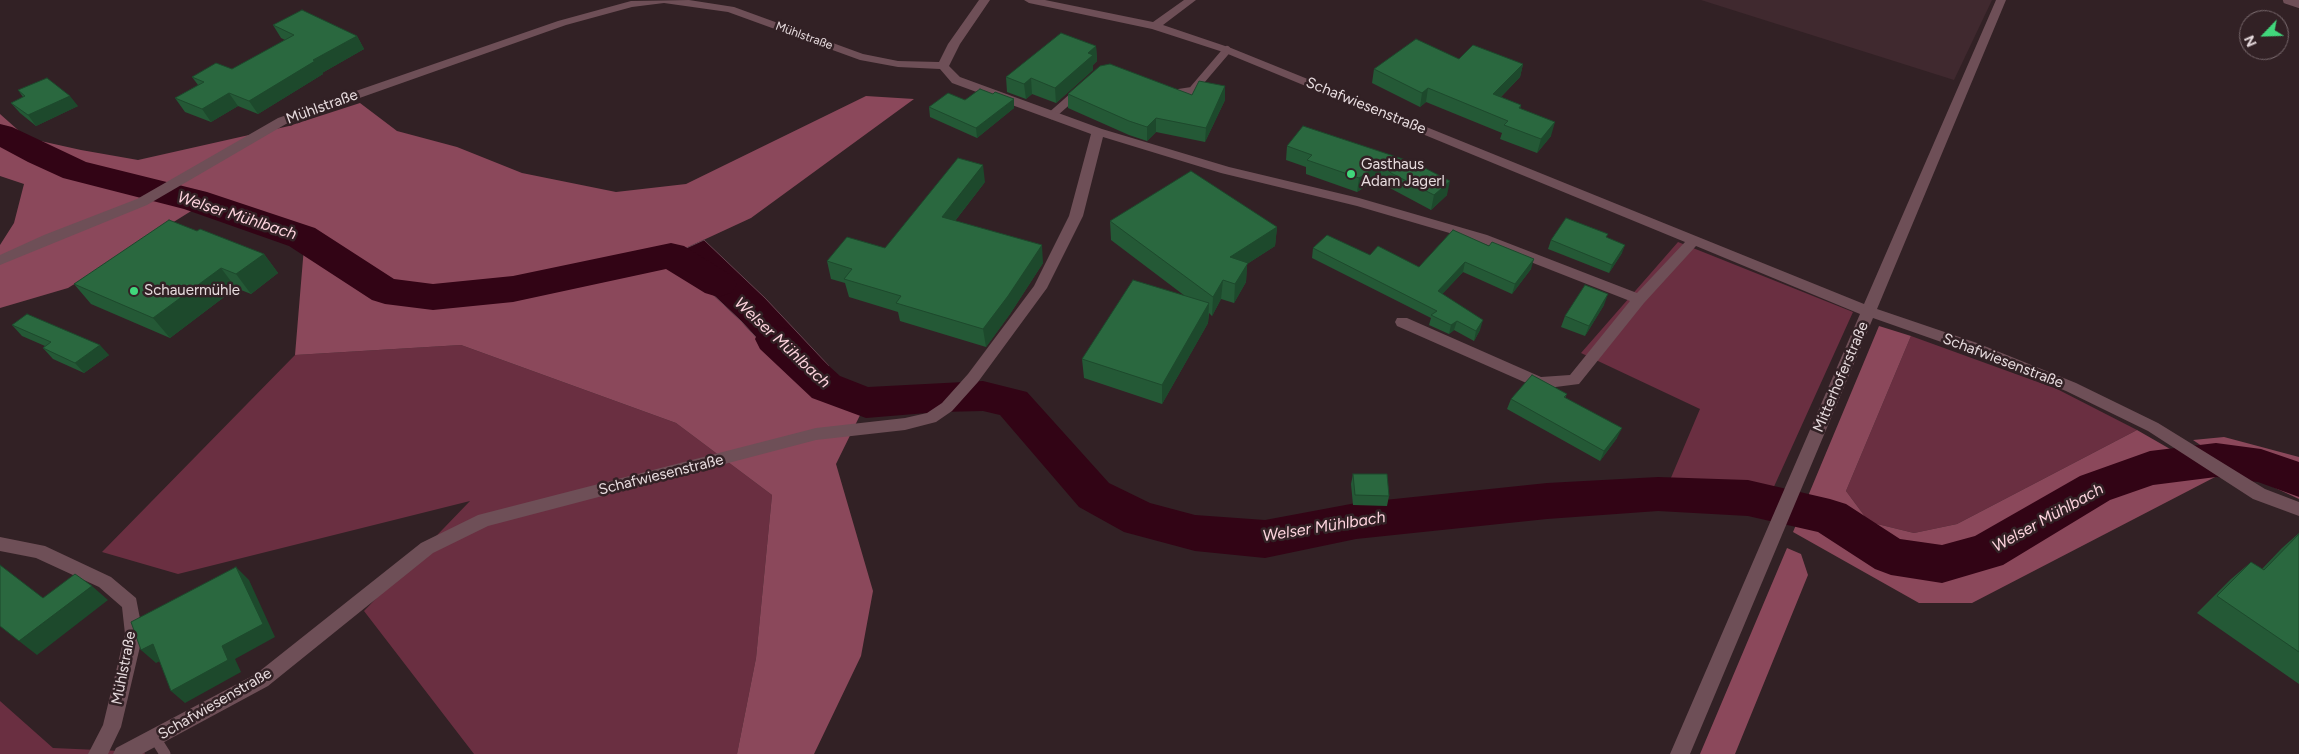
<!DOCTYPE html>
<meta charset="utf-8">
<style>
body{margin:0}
#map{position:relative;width:2299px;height:754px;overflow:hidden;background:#322125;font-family:Figtree,sans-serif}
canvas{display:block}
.north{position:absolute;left:2239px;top:10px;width:50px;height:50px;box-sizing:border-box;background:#322125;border:1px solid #7a6b6f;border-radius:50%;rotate:246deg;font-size:14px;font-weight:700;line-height:20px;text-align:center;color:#e7dbde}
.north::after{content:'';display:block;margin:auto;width:18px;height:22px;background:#41d77c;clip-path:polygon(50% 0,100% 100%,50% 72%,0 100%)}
</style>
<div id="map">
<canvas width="2299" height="754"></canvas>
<div class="north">N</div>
</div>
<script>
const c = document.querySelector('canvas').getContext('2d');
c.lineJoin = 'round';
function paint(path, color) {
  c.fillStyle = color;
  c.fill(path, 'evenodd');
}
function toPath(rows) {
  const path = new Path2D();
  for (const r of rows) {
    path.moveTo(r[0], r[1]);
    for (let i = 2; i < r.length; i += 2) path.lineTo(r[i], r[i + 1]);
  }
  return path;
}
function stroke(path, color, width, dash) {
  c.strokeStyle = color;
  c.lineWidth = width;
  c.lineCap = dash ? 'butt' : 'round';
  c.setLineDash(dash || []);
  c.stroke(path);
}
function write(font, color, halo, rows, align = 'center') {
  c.font = font + ' Figtree,sans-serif';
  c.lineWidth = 5;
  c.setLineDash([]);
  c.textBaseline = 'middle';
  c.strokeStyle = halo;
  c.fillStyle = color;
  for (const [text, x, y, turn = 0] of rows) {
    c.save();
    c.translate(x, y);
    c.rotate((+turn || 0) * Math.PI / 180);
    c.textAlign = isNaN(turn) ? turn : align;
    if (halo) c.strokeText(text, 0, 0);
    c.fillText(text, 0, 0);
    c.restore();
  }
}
paint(toPath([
 [1701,0,1992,0,1954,80]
]), '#40292f');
paint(toPath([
 [1678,242,1853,312,1772,491,1662,499,1700,409,1581,353],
 [1911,336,2057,389,2137,430,1957,524,1914,533,1869,522,1846,491],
 [461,345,676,423,772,495,756,658,737,754,474,754,364,611,470,501,178,574,102,552,295,355],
 [0,701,53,748,144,752,145,754,0,754]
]), '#6a2f41');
paint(toPath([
 [866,96,914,99,751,218,671,255,741,321,800,385,866,403,836,464,873,591,861,656,814,754,737,754,756,658,772,495,676,423,461,345,295,355,305,235,196,208,68,288,0,308,0,245,14,223,24,184,0,176,0,114,27,138,81,150,138,160,289,126,360,103,397,131,457,147,522,173,616,192,686,184],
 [1879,326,1911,336,1846,491,1869,522,1914,533,1957,524,2137,430,2217,476,1972,603,1919,603,1793,532],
 [2224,437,2299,457,2299,469,2250,453,2218,457,2193,440],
 [2259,471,2299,486,2299,499,2243,473],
 [1787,548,1801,554,1808,575,1735,754,1700,754]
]), '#8b485b');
const water = toPath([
 [704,240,765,298,829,366,800,385,741,321,671,255,704,240],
 [2250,453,2299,469,2299,486,2260,471,2243,473,2218,457,2250,453]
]);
paint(water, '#320415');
stroke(water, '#684451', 1);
paint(toPath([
 [0,124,12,127,86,162,207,192,315,228,394,279,433,284,513,276,671,243,684,246,731,275,737,284,731,293,718,297,705,293,666,269,513,302,433,310,385,304,372,300,289,246,184,209,63,178,28,162,0,147,0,124],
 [774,325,788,329,840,376,868,387,983,381,1027,392,1109,483,1150,503,1195,515,1265,520,1356,503,1547,483,1658,477,1748,480,1830,499,1846,504,1900,539,1942,545,1975,536,2080,476,2150,451,2216,443,2261,449,2299,462,2299,497,2258,482,2216,477,2153,485,2110,500,2003,565,1942,583,1891,575,1875,569,1818,532,1748,516,1658,511,1547,519,1356,539,1265,558,1195,551,1124,532,1079,507,1000,415,983,411,939,412,866,418,812,398,760,349,755,339,760,329,774,325]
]), '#320415');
stroke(toPath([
 [2287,0,2299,4],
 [1172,94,1192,91,1227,50],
 [1052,115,1077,93]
]), '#6e4f57', 8);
stroke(toPath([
 [155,738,165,754]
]), '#6e4f57', 11);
paint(toPath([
 [689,0,734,7,863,54,898,61,939,62,948,44,979,0,990,0,960,44,949,66,960,77,1102,129,1229,167,1359,198,1487,235,1637,293,1685,242,1223,52,1152,29,1029,3,1024,0,1045,0,1153,22,1184,0,1196,0,1163,25,1231,48,1864,304,1996,0,2006,0,1877,309,1977,343,2076,383,2158,423,2265,489,2299,502,2299,516,2253,499,2148,431,2066,391,1967,351,1873,318,1690,754,1670,754,1860,314,1696,246,1644,303,1579,384,1540,389,1397,326,1395,322,1397,318,1407,318,1541,377,1570,375,1630,301,1477,241,1357,206,1221,173,1103,137,1083,216,1047,288,978,382,952,411,936,422,905,430,816,440,488,526,433,553,268,686,142,754,113,754,116,748,256,674,421,543,478,515,816,428,905,418,927,413,942,403,968,374,1034,286,1069,216,1091,134,952,83,940,69,898,67,860,60,728,12,664,3,632,7,566,25,286,124,147,205,0,265,0,255,44,235,137,199,278,118,558,21,631,1,689,0],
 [0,537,45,546,111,577,136,598,143,634,121,727,108,754,88,754,103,725,125,634,122,607,99,587,36,558,0,551,0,537]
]), '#6e4f57');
paint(toPath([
 [273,25,357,36,364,49,322,73,323,74,258,114,238,106,211,122,185,112,175,98,198,85,192,77,232,69,285,40,281,38],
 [1096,46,1097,61,1093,65,1093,70,1056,103,1032,94,1026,99,1007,92,1006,77],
 [1459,59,1523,64,1520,77,1501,97,1521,105,1520,109,1551,136,1537,153,1500,139,1502,133,1426,102,1420,107,1372,83,1374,69],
 [18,90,78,106,36,126,20,113,11,103,23,97],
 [993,94,1014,99,1014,108,977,138,930,117,929,107],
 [1068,94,1225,100,1205,142,1156,132,1147,141,1129,135,1068,108],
 [1287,146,1415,163,1447,195,1431,210,1388,187,1380,177,1357,192,1306,174,1306,167,1286,160],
 [985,182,955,221,1043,263,1010,314,986,347,900,321,898,312,849,297,845,283,831,279,827,261,885,248],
 [1110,221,1277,227,1275,246,1247,264,1246,282,1234,303,1221,299,1212,316,1209,313,1208,323,1162,404,1084,378,1082,359,1185,296,1111,240],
 [1453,230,1531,269,1512,294,1463,272,1442,294,1480,330,1474,341,1454,330,1449,334,1429,325,1431,318,1312,258,1313,248,1370,255,1419,267],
 [197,231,264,254,278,273,251,294,236,288,170,338,91,304,74,284],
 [1607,238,1622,253,1609,273,1548,249,1551,240],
 [1604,305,1585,336,1561,327,1565,316],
 [12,325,109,355,84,373,53,359,43,348,45,346,22,336],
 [1567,394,1565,398,1617,438,1600,461,1507,409,1511,399],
 [1353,474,1389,496,1387,506,1353,505,1351,484],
 [2299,533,2299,684,2197,613,2231,579,2251,562,2262,569,2282,548]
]), '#245936');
paint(toPath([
 [357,36,364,49,322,73,323,74,258,114,249,101,313,60],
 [1096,46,1097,61,1093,65,1093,70,1056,103,1055,88,1088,53],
 [1523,64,1520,77,1490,108,1493,94],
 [1031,78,1032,94,1026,99,1024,84],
 [1225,86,1225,100,1205,142,1206,128],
 [1428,88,1426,102,1420,107,1422,93],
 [229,93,238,106,211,122,202,109],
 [70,96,78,106,36,126,28,115],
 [1014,99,1014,108,977,138,976,128],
 [1156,118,1156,132,1147,141,1147,127],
 [1555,122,1551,136,1537,153,1541,139],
 [1382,163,1380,177,1357,192,1359,178],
 [983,165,985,182,944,235,942,217],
 [1450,181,1447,195,1431,210,1434,195],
 [1277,227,1275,246,1247,264,1246,282,1234,303,1235,284,1230,257],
 [1042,245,1043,263,1010,314,986,347,983,329],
 [1625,245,1622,253,1609,273,1612,265],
 [264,254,278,273,251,294,236,274],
 [1534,259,1531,269,1512,294,1515,284],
 [1465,262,1463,272,1436,301,1438,291],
 [221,268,236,288,170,338,153,318],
 [1223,280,1221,299,1212,316,1213,297],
 [1608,294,1604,305,1585,336,1589,326],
 [1209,303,1208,323,1162,404,1162,385],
 [1483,320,1480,330,1474,341,1476,331],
 [1457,321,1454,330,1449,334,1451,325],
 [100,345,109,355,84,373,75,363],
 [1622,428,1617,438,1600,461,1604,451],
 [236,567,249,580,275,637,235,659,241,672,185,703,171,691,222,646],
 [92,586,108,600,37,655,19,641],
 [153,644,168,657,156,663,141,650]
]), '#1d492c');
const building = toPath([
 [302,10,357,36,313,60,315,61,249,101,229,93,202,109,175,98,204,82,192,77,216,63,232,69,294,35,273,25,302,10],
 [1061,33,1096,46,1088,53,1093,55,1055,88,1031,78,1024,84,1006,77,1061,33],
 [1416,39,1459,59,1473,45,1523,64,1493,94,1521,105,1519,108,1555,122,1541,139,1504,125,1508,121,1428,88,1422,93,1374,69,1416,39],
 [1110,64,1192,95,1199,81,1225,86,1206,128,1156,118,1147,127,1129,121,1068,94,1100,66,1110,64],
 [47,78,70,96,28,115,11,103,25,96,18,90,47,78],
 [980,89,993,94,995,92,1014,99,976,128,929,107,948,93,965,100,980,89],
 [1303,126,1415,163,1450,181,1434,195,1391,173,1382,163,1359,178,1307,160,1312,155,1287,146,1303,126],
 [958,158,983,165,942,217,1042,245,1008,296,983,329,896,303,901,296,844,279,852,269,827,261,847,237,885,248,958,158],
 [1191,171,1277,227,1230,257,1248,263,1235,284,1223,280,1213,297,1110,221,1191,171],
 [1566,218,1608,234,1606,237,1625,245,1612,265,1551,240,1566,218],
 [169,220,197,231,200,229,264,254,236,274,221,268,153,318,74,284,169,220],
 [1453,230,1489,246,1492,242,1534,259,1515,284,1465,262,1438,291,1483,320,1476,331,1457,321,1451,325,1431,315,1437,311,1313,248,1327,235,1370,255,1378,246,1419,267,1453,230],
 [1133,280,1209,303,1162,385,1082,359,1133,280],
 [1585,285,1608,294,1589,326,1565,316,1585,285],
 [27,314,100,345,75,363,43,348,51,342,12,325,27,314],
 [1532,375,1567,394,1564,397,1622,428,1604,451,1511,399,1532,375],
 [1353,474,1387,474,1389,496,1355,495,1353,474],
 [2299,534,2299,652,2217,596,2251,562,2264,570,2299,534],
 [0,565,43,598,75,574,92,586,19,641,0,626,0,565],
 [236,567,263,624,222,646,228,660,171,691,153,644,141,650,131,622,236,567]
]);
paint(building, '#2a683f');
stroke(building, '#1d492c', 1);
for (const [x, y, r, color] of [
 [1351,174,5,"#41d77c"],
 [134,291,5,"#41d77c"]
]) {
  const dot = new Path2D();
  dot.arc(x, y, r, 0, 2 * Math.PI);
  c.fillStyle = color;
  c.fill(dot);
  stroke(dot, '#322125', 2);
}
write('12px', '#e7dbde', '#322125', [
 ["Mühlstraße",804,36,20]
]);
write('15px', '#e7dbde', '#322125', [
 ["Schafwiesenstraße",1366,106,22],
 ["Mühlstraße",322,107,-20],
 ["Schafwiesenstraße",2003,361,21],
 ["Mitterhoferstraße",1841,377,-67],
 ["Schafwiesenstraße",661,475,-14],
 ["Mühlstraße",124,668,-79],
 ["Schafwiesenstraße",215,704,-30]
]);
write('15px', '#e7dbde', '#322125', [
 ["Gasthaus",1361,165],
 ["Adam Jagerl",1361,182],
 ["Schauermühle",144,291]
], 'left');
write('italic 16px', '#fdd3dd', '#322125', [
 ["Welser Mühlbach",237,216,18],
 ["Welser Mühlbach",782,343,43],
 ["Welser Mühlbach",2048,518,-29],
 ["Welser Mühlbach",1324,527,-9]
]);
</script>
